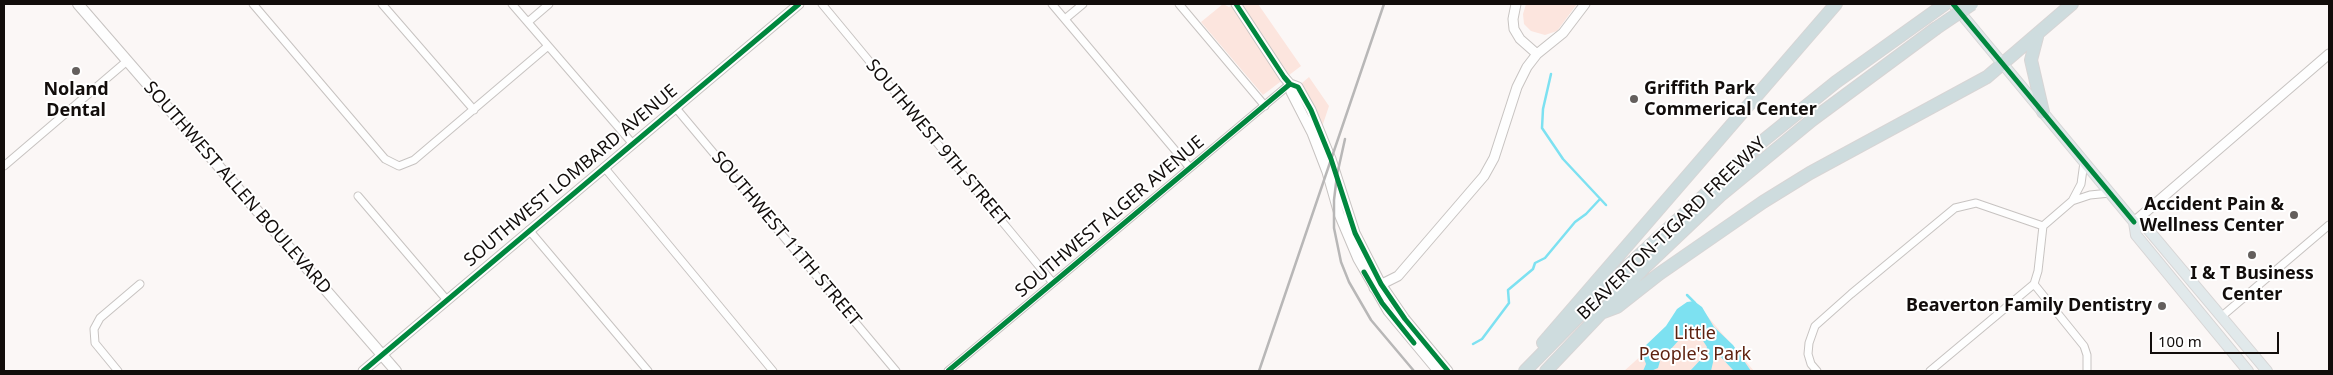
<!DOCTYPE html>
<style>
body{margin:0}
#map{position:relative;width:2333px;height:375px;overflow:hidden;background:#fbf7f6;font-family:"Noto Sans",sans-serif}
canvas{display:block}
.frame{position:absolute;inset:0;border:5px solid #120d0b;pointer-events:none}
.scale{position:absolute;left:2150px;top:332px;width:129px;height:22px;box-sizing:border-box;border:2px solid #120d0b;border-top:0;padding-left:6px;font-size:15px;line-height:18px;white-space:nowrap;color:#120d0b;-webkit-text-stroke:4px #fff;paint-order:stroke}
</style>
<div id="map">
<canvas width="2333" height="375"></canvas>
<div class="frame"></div>
<div class="scale">100 m</div>
</div>
<script>
const c = document.querySelector('canvas').getContext('2d');
c.lineJoin = 'round';
function paint(path, color) {
  c.fillStyle = color;
  c.fill(path, 'evenodd');
}
function toPath(rows) {
  const path = new Path2D();
  for (const r of rows) {
    path.moveTo(r[0], r[1]);
    for (let i = 2; i < r.length; i += 2) path.lineTo(r[i], r[i + 1]);
  }
  return path;
}
function stroke(path, color, width, dash) {
  c.strokeStyle = color;
  c.lineWidth = width;
  c.lineCap = dash ? 'butt' : 'round';
  c.setLineDash(dash || []);
  c.stroke(path);
}
function write(font, color, halo, rows, align = 'center') {
  c.font = font + ' "Noto Sans",sans-serif';
  c.lineWidth = 4;
  c.setLineDash([]);
  c.textBaseline = 'middle';
  c.strokeStyle = halo;
  c.fillStyle = color;
  for (const [text, x, y, turn = 0] of rows) {
    c.save();
    c.translate(x, y);
    c.rotate((+turn || 0) * Math.PI / 180);
    c.textAlign = isNaN(turn) ? turn : align;
    if (halo) c.strokeText(text, 0, 0);
    c.fillText(text, 0, 0);
    c.restore();
  }
}
paint(toPath([
 [1223,4,1229,7,1233,4,1258,4,1301,66,1263,95,1201,22],
 [1526,4,1577,4,1557,31,1545,35,1531,31,1524,24,1523,14],
 [1309,77,1329,106,1320,133,1288,95],
 [1698,305,1754,371,1624,371]
]), '#fce5de');
paint(toPath([
 [1694,301,1702,307,1714,327,1733,345,1751,371,1734,371,1719,355,1714,358,1711,371,1690,371,1704,356,1707,347,1698,333,1694,330,1688,330,1670,350,1662,354,1658,368,1651,371,1643,371,1646,364,1642,353,1644,347,1666,326,1677,309,1687,302]
]), '#7de1f1');
stroke(toPath([
 [1551,74,1543,109,1542,128,1563,159,1606,205],
 [1687,295,1695,303],
 [1473,344,1482,339,1509,303,1508,290,1533,269,1535,263,1545,258,1575,222,1586,214,1600,199]
]), '#7de1f1', 2.5);
const minor = toPath([
 [253,4,385,159,399,166,414,160,548,46],
 [382,4,474,110],
 [512,4,632,143],
 [822,4,1053,283],
 [1052,4,1190,168],
 [1179,4,1265,106],
 [1065,19,1083,4],
 [528,22,549,4],
 [675,107,896,371],
 [4,166,127,61],
 [604,167,773,371],
 [358,196,446,299],
 [2072,201,2081,184,2084,162],
 [529,230,648,371],
 [2034,284,2084,346,2087,355,2087,371],
 [2221,317,2329,225],
 [118,371,95,343,94,329,100,318,140,284],
 [948,371,1290,84],
 [1817,371,1811,364,1808,354,1809,343,1815,326,1851,294,1955,208,1976,203,2043,226],
 [1930,371,2034,284,2038,271,2043,226,2072,201,2090,195,2110,193]
]);
const tertiary = toPath([
 [1236,4,1284,77,1290,84,1298,87,1311,110,1331,159,1355,233,1381,284,1405,319,1448,371],
 [1516,4,1513,19,1514,29,1520,39,1537,54],
 [1290,84,1291,92,1312,133,1327,172,1339,214,1358,259,1388,311,1438,371],
 [2134,222,2329,54],
 [1374,288,1398,276,1484,176,1494,158,1517,87,1527,67,1537,54,1563,33,1585,4],
 [363,371,799,4]
]);
const secondary = toPath([
 [78,4,396,371]
]);
const primary = toPath([
 [1953,4,2134,222,2146,227,2267,371],
 [2134,222,2136,235,2248,371]
]);
const motorway = toPath([
 [2037,37,2031,60,2043,112],
 [1601,313,1617,307,1659,274,1763,202,1810,173,1987,77,2072,4],
 [1543,343,1836,4],
 [1525,371,1629,265,1764,140,1836,82,1945,4],
 [1546,371,1643,269,1722,194,1812,120,1935,29]
]);
stroke(minor, '#c7c3c1', 9);
stroke(tertiary, '#c7c3c1', 11);
stroke(secondary, '#c7c3c1', 12);
stroke(primary, '#d7d5d5', 12);
stroke(motorway, '#d7d5d5', 14);
stroke(minor, '#fefefe', 7);
stroke(tertiary, '#fefefe', 9);
stroke(secondary, '#fefefe', 10);
stroke(primary, '#e1e9eb', 10);
stroke(motorway, '#cedcde', 12);
stroke(toPath([
 [1345,139,1337,175,1334,200,1334,228,1341,262,1349,282,1371,320,1414,371],
 [1259,371,1384,4]
]), '#b8b7b7', 2.5);
const motorwayBridge = toPath([
 [1935,29,1972,4]
]);
stroke(motorwayBridge, '#d7d5d5', 14, []);
stroke(motorwayBridge, '#cedcde', 12);
stroke(toPath([
 [1236,4,1284,77,1290,84,1298,87,1311,110,1331,159,1355,233,1381,284,1405,319,1448,371],
 [1953,4,2134,222],
 [1364,272,1382,303,1414,343],
 [363,371,799,4],
 [948,371,1290,84]
]), '#00873e', 5);
for (const [x, y, r, color] of [
 [76,71,5,"#645f5d"],
 [1634,99,5,"#645f5d"],
 [2294,215,5,"#645f5d"],
 [2252,255,5,"#645f5d"],
 [2162,306,5,"#645f5d"]
]) {
  const dot = new Path2D();
  dot.arc(x, y, r, 0, 2 * Math.PI);
  c.fillStyle = color;
  c.fill(dot);
  stroke(dot, '#fff', 2);
}
write('bold 18px', '#120d0b', '#fff', [
 ["Griffith Park",1644,89,"left"],
 ["Commerical Center",1644,110,"left"],
 ["Noland",76,90],
 ["Dental",76,111],
 ["Accident Pain &",2284,205,"right"],
 ["Wellness Center",2284,226,"right"],
 ["I & T Business",2252,274],
 ["Center",2252,295],
 ["Beaverton Family Dentistry",2152,306,"right"]
]);
write('18px', '#120d0b', '#fff', [
 ["SOUTHWEST 9TH STREET",937,143,50],
 ["SOUTHWEST LOMBARD AVENUE",571,176,-40],
 ["SOUTHWEST ALLEN BOULEVARD",237,188,49],
 ["SOUTHWEST ALGER AVENUE",1110,217,-40],
 ["BEAVERTON-TIGARD FREEWAY",1672,229,-44],
 ["SOUTHWEST 11TH STREET",786,239,50]
]);
write('18px', '#5e2210', '#fff', [
 ["Little",1695,334],
 ["People's Park",1695,355]
]);
</script>
